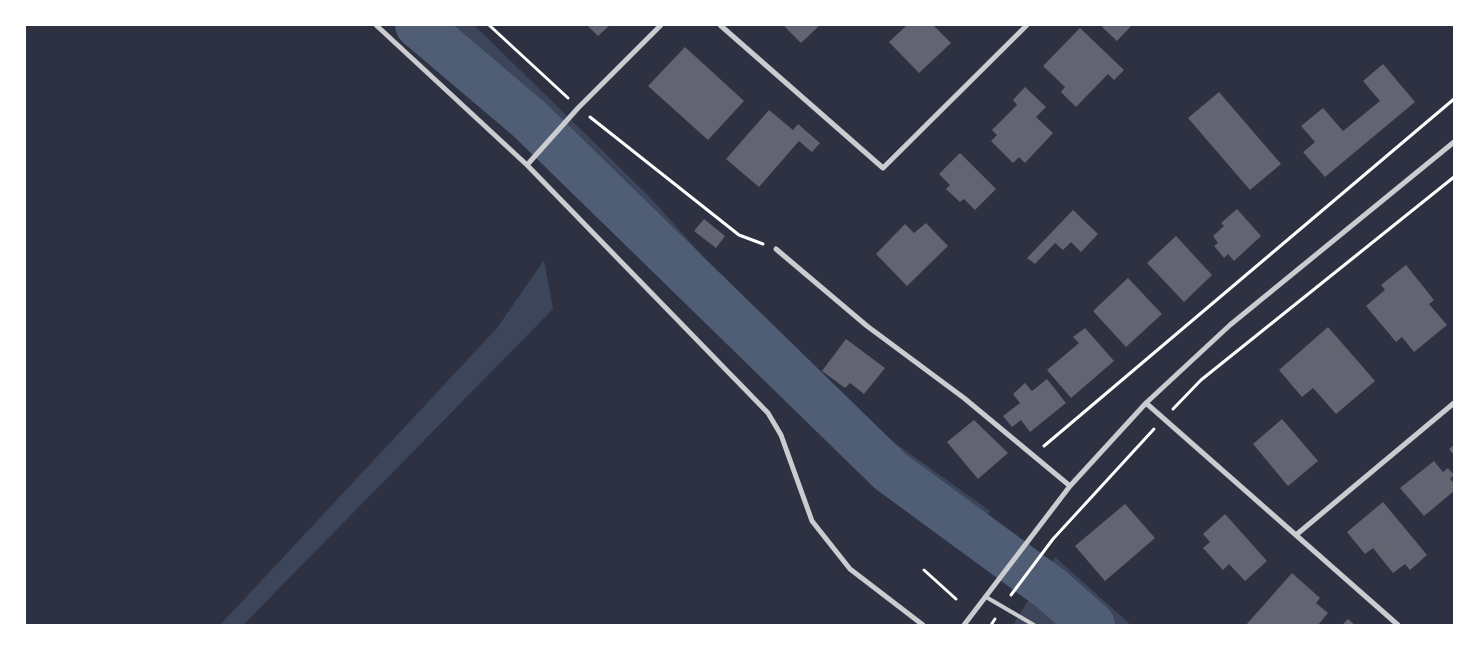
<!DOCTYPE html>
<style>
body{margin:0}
#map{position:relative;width:1479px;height:650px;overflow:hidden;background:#2d3142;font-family:"Exo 2",sans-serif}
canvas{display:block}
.frame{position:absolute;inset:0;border:26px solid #fff;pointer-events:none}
</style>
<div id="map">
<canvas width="1479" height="650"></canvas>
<div class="frame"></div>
</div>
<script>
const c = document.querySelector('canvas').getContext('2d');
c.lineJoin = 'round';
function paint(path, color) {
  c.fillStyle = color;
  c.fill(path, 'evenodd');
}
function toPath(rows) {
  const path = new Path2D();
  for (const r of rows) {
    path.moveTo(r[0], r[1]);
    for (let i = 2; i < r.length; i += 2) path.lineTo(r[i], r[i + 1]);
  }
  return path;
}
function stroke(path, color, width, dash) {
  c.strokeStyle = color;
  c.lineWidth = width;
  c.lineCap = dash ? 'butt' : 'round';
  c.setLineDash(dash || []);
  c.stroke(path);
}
paint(toPath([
 [397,25,474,25,649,196,824,392,990,511,963,553,902,507,586,195],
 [544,260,553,309,243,625,220,625,497,328],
 [1055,557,1131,625,1013,625]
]), '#3c4559');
stroke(toPath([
 [418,25,530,120,890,471,1051,589,1092,625]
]), '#4f5d75', 46);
paint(toPath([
 [587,25,610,25,598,36],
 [783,25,820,25,801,43],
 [907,25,933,25,951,43,919,73,889,42],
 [1104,25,1132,25,1117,41,1102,27],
 [1080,28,1124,70,1114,80,1108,74,1076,107,1061,92,1065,87,1043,66],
 [685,47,744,101,708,140,648,86],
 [1383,64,1415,102,1325,177,1303,152,1315,142,1301,126,1323,108,1343,131,1380,101,1363,81],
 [1025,87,1046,107,1036,117,1053,133,1025,163,1019,157,1013,163,991,141,997,135,992,130,1017,105,1013,100],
 [1219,92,1281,164,1250,190,1188,118],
 [769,110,793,130,798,124,820,143,812,152,799,141,759,187,726,159],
 [960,153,996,189,975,210,964,199,960,202,946,189,950,185,939,174],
 [1237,209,1261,236,1234,261,1228,254,1224,258,1214,246,1218,243,1213,236,1224,226,1221,223],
 [1073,210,1098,234,1081,252,1071,242,1063,250,1055,243,1035,264,1027,258],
 [704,219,725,236,716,248,694,231],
 [926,223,948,246,907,286,876,254,905,224,914,233],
 [1176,236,1212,275,1184,302,1147,263],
 [1406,265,1434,300,1429,304,1447,325,1414,352,1402,337,1396,342,1366,306,1385,290,1381,285],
 [1128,278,1162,314,1126,347,1093,311],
 [1328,327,1375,381,1336,414,1313,388,1302,397,1279,370],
 [1085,328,1114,361,1071,398,1047,370,1079,343,1073,337],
 [846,339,885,368,864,394,850,383,845,388,822,371],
 [1047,379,1066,403,1030,432,1021,420,1012,427,1003,416,1020,403,1013,394,1025,383,1032,391],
 [1282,419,1318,461,1288,486,1253,444],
 [974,420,1008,453,978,479,947,442],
 [1454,445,1454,455,1449,449],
 [1434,461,1443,472,1448,468,1454,475,1450,479,1454,483,1454,491,1424,516,1400,488],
 [1383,502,1427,555,1410,570,1405,564,1393,573,1373,548,1365,554,1347,532],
 [1125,504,1155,538,1105,581,1075,546],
 [1225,514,1267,561,1245,581,1229,564,1223,570,1203,548,1210,542,1203,534],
 [1292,573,1320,598,1316,603,1328,613,1318,625,1246,625],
 [1348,619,1355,625,1342,625]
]), '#626471');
stroke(toPath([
 [489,25,568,98],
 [590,117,739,235,763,244],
 [1173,409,1201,380,1454,177],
 [1044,446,1454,99],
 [924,570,956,599],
 [1011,595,1053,539,1154,429],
 [991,625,995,619]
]), '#fff', 3);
stroke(toPath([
 [986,597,1034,625]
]), '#caccd0', 4);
stroke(toPath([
 [376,25,527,165,768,413,781,435,812,521,850,569,923,625],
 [720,25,883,168,1027,25],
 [527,165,578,108,661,25],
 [776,249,867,326,964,398,1070,486],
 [1146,403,1398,625],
 [1296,535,1454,403],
 [964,625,1070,486,1146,403,1230,325,1454,142]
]), '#caccd0', 5);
</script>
